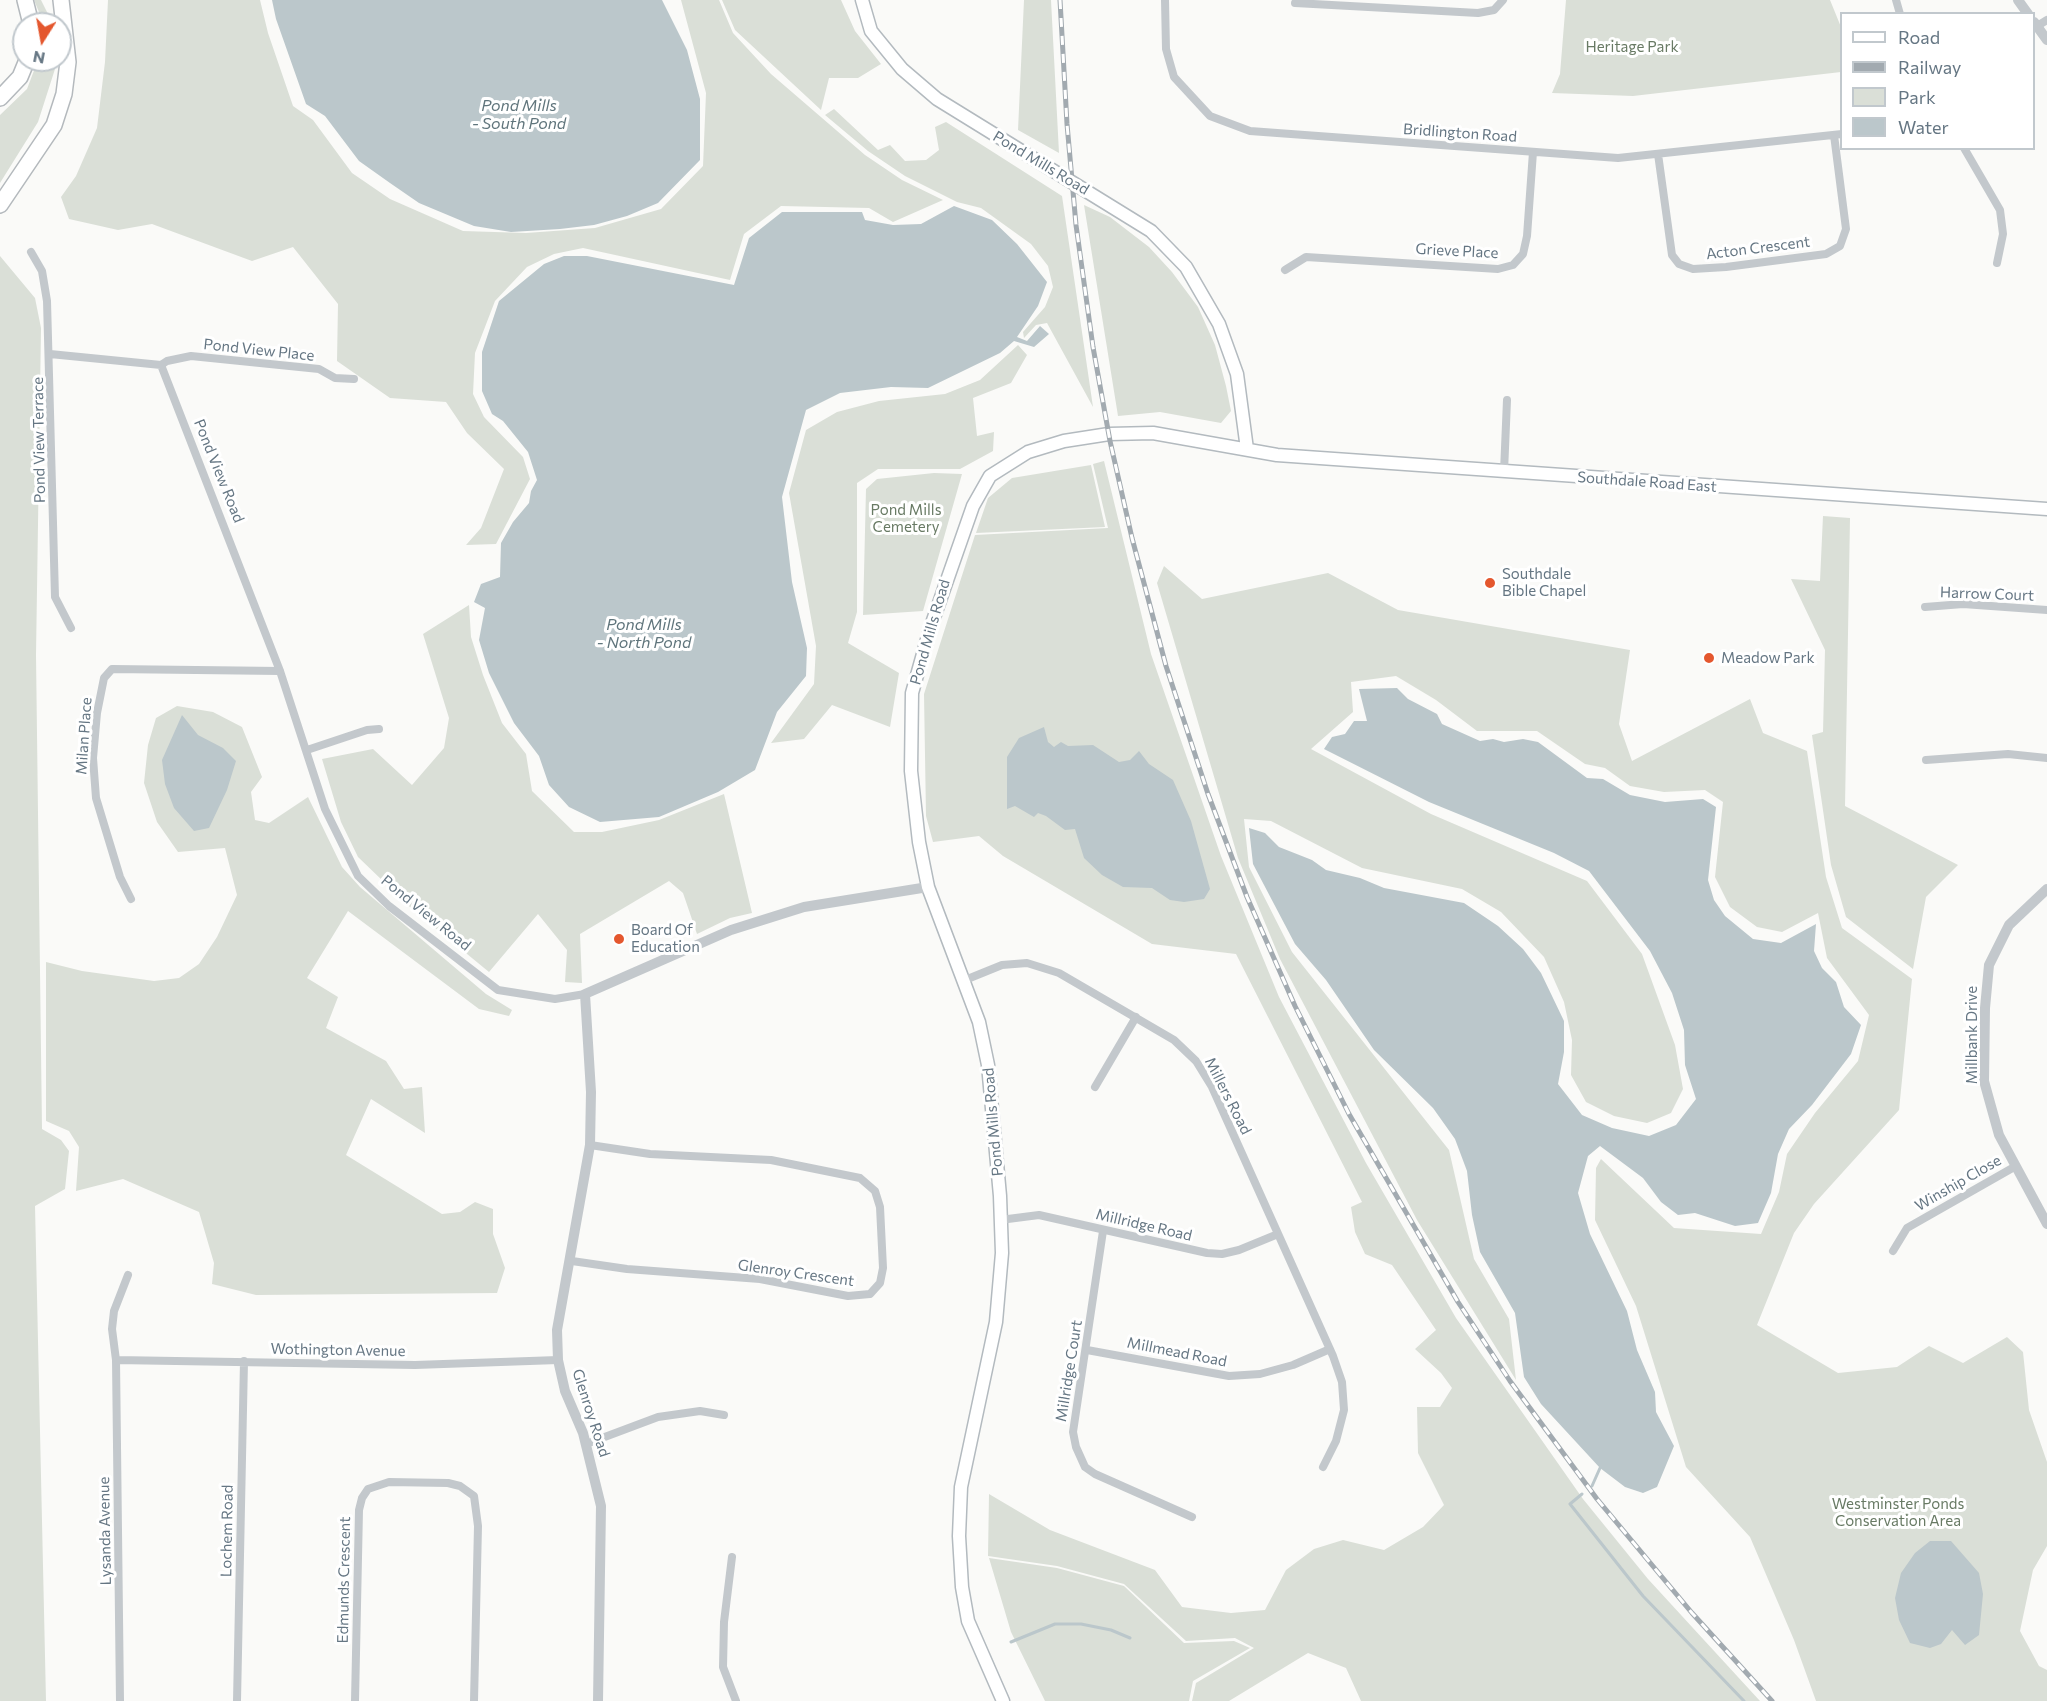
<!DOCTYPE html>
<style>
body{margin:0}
#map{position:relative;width:2047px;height:1701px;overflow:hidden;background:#fafaf8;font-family:Commissioner,sans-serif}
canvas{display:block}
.legend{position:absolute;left:1840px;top:12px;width:195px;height:138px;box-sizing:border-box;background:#fff;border:2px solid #c1c8cd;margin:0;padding:8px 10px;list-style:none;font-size:18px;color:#657683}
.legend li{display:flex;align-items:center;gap:12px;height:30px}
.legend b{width:30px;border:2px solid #c1c8cd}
.north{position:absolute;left:12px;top:12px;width:60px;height:60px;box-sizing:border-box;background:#fff;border:2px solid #c1c8cd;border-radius:50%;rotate:191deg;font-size:16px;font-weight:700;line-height:24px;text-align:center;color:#657683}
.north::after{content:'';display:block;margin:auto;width:21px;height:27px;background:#e4572e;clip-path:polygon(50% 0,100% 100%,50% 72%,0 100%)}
</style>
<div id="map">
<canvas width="2047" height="1701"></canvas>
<ul class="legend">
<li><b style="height:8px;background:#fff"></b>Road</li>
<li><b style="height:8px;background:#a2aab0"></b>Railway</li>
<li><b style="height:16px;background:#dadfd7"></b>Park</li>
<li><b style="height:16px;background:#bbc7cb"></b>Water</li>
</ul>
<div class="north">N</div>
</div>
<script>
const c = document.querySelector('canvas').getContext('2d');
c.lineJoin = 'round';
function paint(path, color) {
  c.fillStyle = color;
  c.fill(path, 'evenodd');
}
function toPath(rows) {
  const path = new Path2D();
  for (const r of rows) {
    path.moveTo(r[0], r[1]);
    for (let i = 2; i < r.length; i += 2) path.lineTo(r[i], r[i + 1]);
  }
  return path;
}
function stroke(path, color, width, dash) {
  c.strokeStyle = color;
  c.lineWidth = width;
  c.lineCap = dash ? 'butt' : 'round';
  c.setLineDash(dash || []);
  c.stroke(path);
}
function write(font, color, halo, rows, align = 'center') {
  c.font = font + ' Commissioner,sans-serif';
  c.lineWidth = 6;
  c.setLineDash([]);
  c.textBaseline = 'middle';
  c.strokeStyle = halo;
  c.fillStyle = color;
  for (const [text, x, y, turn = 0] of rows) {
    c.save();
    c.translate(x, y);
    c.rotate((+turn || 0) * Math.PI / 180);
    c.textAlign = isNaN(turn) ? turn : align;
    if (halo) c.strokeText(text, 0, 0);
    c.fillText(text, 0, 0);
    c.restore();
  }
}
paint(toPath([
 [34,0,41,0,53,24,44,24],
 [108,0,260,0,268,33,293,106,313,120,352,173,390,199,463,231,526,233,595,228,661,209,703,166,706,93,681,0,719,0,733,33,771,74,865,155,902,180,943,200,893,222,869,208,781,206,744,234,730,280,583,248,554,254,527,267,495,301,475,353,473,394,484,417,523,457,530,479,496,544,466,545,481,528,504,469,467,433,446,402,390,398,337,361,338,304,293,247,252,261,152,224,118,230,69,219,61,197,76,176,97,128,105,62],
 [722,0,841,0,855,31,881,64,858,78,829,78,821,110,735,30],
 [1024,0,1051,0,1059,153,1018,130],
 [1566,0,1830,0,1841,27,1841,72,1633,96,1552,93,1560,74],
 [38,60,55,60,55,69,38,122,0,183,0,115,27,89],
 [834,109,878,150,890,145,905,161,926,160,939,150,935,127,946,122,1062,196,1093,407,1047,323,1036,325,1024,338,1023,332,1045,307,1053,287,1048,266,1031,244,981,208,957,202,905,176,868,151,825,115],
 [1084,205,1110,217,1149,247,1172,272,1198,307,1215,345,1226,386,1231,411,1221,423,1160,412,1118,416],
 [0,256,35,298,41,328,36,655,42,1129,61,1140,69,1151,65,1189,35,1206,46,1701,0,1701],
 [1018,345,1027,355,1011,383,973,398,977,436,994,432,993,451,960,469,878,469,857,483,857,612,848,643,899,673,890,727,832,705,804,739,771,743,814,684,816,646,789,493,806,430,837,412,879,401,945,394,980,380],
 [1104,461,1151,654,1221,856,1279,997,1366,1163,1456,1318,1583,1499,1648,1579,1760,1701,1361,1701,1346,1668,1308,1653,1229,1701,1192,1701,1196,1683,1254,1648,1235,1638,1186,1641,1124,1584,1057,1566,988,1556,989,1494,1050,1530,1155,1570,1182,1607,1231,1613,1265,1610,1286,1570,1314,1549,1343,1540,1384,1550,1423,1527,1444,1505,1418,1453,1417,1407,1440,1407,1452,1388,1441,1373,1415,1349,1436,1330,1392,1265,1365,1254,1355,1232,1351,1207,1362,1202,1236,954,1152,944,1003,856,979,836,933,842,926,816,924,694,975,535,1108,528,1093,464],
 [1091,465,1105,527,976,533,988,498,1012,478],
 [934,473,962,474,923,611,863,615,866,489,877,479],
 [1823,516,1850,518,1845,806,1958,865,1926,897,1913,969,1846,917,1831,865,1812,735,1823,732,1825,650,1791,579,1820,581],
 [1164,566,1202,599,1328,573,1398,610,1630,650,1619,724,1632,761,1750,699,1763,733,1807,751,1826,877,1842,928,1912,979,1899,1110,1814,1204,1794,1233,1757,1325,1838,1373,1897,1367,1929,1346,1963,1363,2007,1337,2023,1352,2029,1410,2047,1462,2047,1546,2033,1570,2020,1631,2039,1666,2047,1670,2047,1701,1816,1701,1794,1640,1750,1537,1686,1467,1636,1306,1595,1220,1596,1168,1601,1159,1674,1228,1761,1234,1779,1192,1787,1154,1815,1113,1858,1061,1869,1015,1827,958,1818,913,1782,932,1757,927,1730,907,1715,877,1723,802,1705,790,1664,792,1630,786,1605,768,1585,764,1537,731,1477,731,1436,700,1396,676,1351,682,1353,712,1311,749,1431,814,1587,881,1642,954,1675,1045,1683,1089,1671,1113,1647,1123,1614,1116,1586,1102,1571,1075,1572,1040,1564,1002,1544,957,1501,912,1462,889,1362,868,1271,821,1244,819,1249,867,1292,952,1449,1150,1474,1259,1509,1319,1516,1380,1417,1220,1280,959,1238,858,1157,583],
 [469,605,471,637,483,675,502,723,526,754,532,791,574,832,602,832,659,820,724,794,752,913,730,918,697,934,683,893,669,881,580,934,582,983,565,982,567,950,538,914,489,972,411,908,358,857,341,822,322,759,373,749,412,785,444,748,449,718,423,634],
 [177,706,213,712,242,727,262,777,251,792,255,820,269,823,308,797,342,867,360,887,486,994,512,1010,509,1016,479,1009,348,911,307,978,338,997,326,1028,386,1061,404,1089,422,1087,425,1133,371,1099,346,1155,442,1214,460,1212,475,1202,493,1209,493,1234,505,1268,497,1293,256,1295,212,1284,214,1263,199,1212,123,1179,76,1191,79,1147,69,1131,46,1121,46,962,82,971,154,981,179,978,199,964,217,937,237,895,225,848,178,852,157,822,144,783,148,745,156,718],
 [989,1558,1057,1568,1124,1586,1184,1643,1234,1641,1250,1648,1193,1681,1189,1701,1045,1701,1011,1632]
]), '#dadfd7');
paint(toPath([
 [272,0,662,0,687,50,700,99,700,160,658,203,627,216,594,225,560,229,511,232,474,226,419,203,390,183,359,161,325,116,306,104,276,19],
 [954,206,992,220,1017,244,1047,282,1038,306,1017,337,1027,341,1040,326,1049,334,1034,347,1014,341,1000,353,928,388,891,387,840,393,806,410,782,497,792,582,807,648,806,676,777,712,755,770,718,792,659,817,600,822,569,807,549,785,539,756,514,723,489,673,479,640,485,608,474,602,481,584,500,577,501,543,513,522,529,503,531,491,537,480,528,452,503,421,492,414,482,391,482,352,499,301,544,264,564,256,587,256,734,285,749,238,782,212,862,212,865,220,893,225,921,224],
 [1397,688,1408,699,1437,714,1442,724,1480,741,1493,739,1504,742,1523,739,1538,742,1587,778,1603,779,1630,795,1665,802,1703,799,1716,807,1708,880,1714,900,1725,916,1753,939,1781,943,1816,924,1814,951,1822,968,1836,982,1844,1007,1861,1025,1851,1054,1812,1105,1789,1129,1778,1154,1771,1193,1758,1223,1735,1226,1695,1213,1678,1215,1661,1202,1643,1178,1600,1146,1588,1156,1578,1193,1590,1234,1627,1311,1637,1350,1655,1392,1656,1412,1674,1446,1657,1487,1643,1493,1625,1487,1600,1468,1541,1404,1524,1377,1515,1313,1480,1252,1472,1215,1467,1171,1455,1139,1433,1108,1374,1050,1326,980,1295,944,1253,864,1249,828,1265,833,1279,847,1312,860,1326,870,1360,878,1384,888,1464,903,1498,926,1523,949,1541,973,1564,1021,1564,1052,1558,1084,1582,1115,1612,1128,1649,1136,1676,1125,1696,1099,1685,1065,1684,1030,1672,993,1650,951,1589,871,1554,853,1429,802,1324,749,1332,737,1345,734,1354,721,1367,721,1359,689],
 [182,715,198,735,223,748,236,761,227,790,209,828,194,831,174,808,165,784,162,760],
 [1044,727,1048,742,1054,747,1061,742,1068,746,1093,745,1119,762,1130,760,1139,751,1149,764,1173,780,1191,821,1210,889,1204,899,1184,902,1170,900,1152,888,1123,887,1102,875,1084,858,1075,829,1065,830,1046,816,1038,813,1034,817,1015,806,1007,809,1007,757,1019,738],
 [1930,1541,1951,1541,1979,1573,1983,1594,1979,1635,1965,1645,1952,1630,1941,1644,1930,1648,1910,1643,1899,1620,1895,1598,1901,1573,1915,1553]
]), '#bbc7cb');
stroke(toPath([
 [1592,1486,1600,1468],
 [1582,1494,1570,1504,1643,1596,1744,1701],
 [1011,1642,1055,1624,1081,1624,1111,1630,1130,1638]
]), '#bbc7cb', 3);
const secondary = toPath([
 [862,0,871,31,902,69,937,99,1151,231,1186,267,1219,324,1237,374,1247,449],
 [1003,1701,968,1621,962,1587,959,1536,961,1487,996,1322,1002,1253,1000,1196,988,1065,979,1022,928,887,919,842,911,771,912,693,930,629,973,506,990,476,1028,452,1064,441,1109,434,1153,433,1277,455,2047,509]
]);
const motorway = toPath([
 [25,0,31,24],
 [0,98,20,77,27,60],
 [0,205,54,125,64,94,68,62,61,0]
]);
stroke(secondary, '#b3babf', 15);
stroke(motorway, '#b4b9bd', 18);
stroke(toPath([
 [1165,0,1166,49,1174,77,1210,116,1250,131,1618,158,1842,134],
 [1896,0,1900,14],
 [1295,3,1478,13,1494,10,1503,0],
 [2034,28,2047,20],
 [1964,148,2000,210,2003,234,1997,263],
 [1658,154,1672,255,1679,264,1693,269,1726,267,1826,254,1840,246,1846,229,1834,135],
 [31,252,42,271,47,301,55,597,71,628],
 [1285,270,1306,257,1498,269,1513,265,1523,254,1527,236,1533,152],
 [50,354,161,365,280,671,325,809,358,876,389,906,498,990,555,999,585,994],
 [161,365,167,361,191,356,319,369,335,378,354,379],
 [1504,472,1507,400],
 [1925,607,1963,604,2047,610],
 [307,750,367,730,379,729],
 [1926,760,2008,754,2047,758],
 [131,899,120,877,96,798,93,758,97,713,104,678,112,669,280,671],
 [965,980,1002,965,1027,963,1059,973,1174,1040,1196,1061,1212,1087,1333,1356,1342,1382,1344,1410,1336,1441,1323,1467],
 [1095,1087,1136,1017],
 [1000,1220,1039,1215,1207,1253,1222,1254,1239,1250,1278,1234],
 [1103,1231,1073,1432,1076,1447,1085,1467,1095,1474,1192,1517],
 [1893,1251,1907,1228,2016,1166],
 [572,1261,627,1269,760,1279,848,1296,870,1294,880,1283,883,1268,880,1207,875,1191,860,1178,771,1160,650,1154,590,1145],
 [1087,1350,1229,1376,1260,1374,1293,1365,1330,1349],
 [116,1360,415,1365,558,1360],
 [586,1444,658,1417,700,1411,724,1415],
 [732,1557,724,1622,723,1667,736,1701],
 [120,1701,116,1360,112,1329,114,1311,128,1275],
 [237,1701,244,1361],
 [355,1701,359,1510,362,1498,368,1489,389,1482,448,1483,460,1486,474,1496,478,1526,474,1701]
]), '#c3c8cc', 8);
stroke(toPath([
 [2018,0,2028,14],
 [2034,22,2047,40],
 [2047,889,2009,925,1989,965,1985,1008,1984,1081,1999,1135,2047,1224],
 [598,1701,601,1506,583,1433,565,1391,558,1360,557,1330,590,1145,591,1092,585,994,731,930,804,907,928,887]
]), '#c3c8cc', 10);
stroke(secondary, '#fff', 12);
stroke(motorway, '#fff', 15);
const rail = toPath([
 [1060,0,1067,124,1076,225,1093,347,1110,441,1132,538,1166,666,1208,794,1247,897,1295,1006,1349,1114,1458,1302,1510,1381,1597,1499,1692,1613,1772,1701]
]);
stroke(rail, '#a2aab0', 5);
stroke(rail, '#fff', 3, [9]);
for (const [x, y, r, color] of [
 [1490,583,6,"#e4572e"],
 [1709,658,6,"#e4572e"],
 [619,939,6,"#e4572e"]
]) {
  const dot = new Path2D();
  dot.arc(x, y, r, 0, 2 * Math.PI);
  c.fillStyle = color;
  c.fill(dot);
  stroke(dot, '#fff', 2);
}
write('15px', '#687a64', '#fff', [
 ["Heritage Park",1632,47],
 ["Pond Mills",906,510],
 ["Cemetery",906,527],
 ["Westminster Ponds",1898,1504],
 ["Conservation Area",1898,1521]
]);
write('15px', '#657683', '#fff', [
 ["Bridlington Road",1460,133,4],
 ["Pond Mills Road",1041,163,31],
 ["Acton Crescent",1758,248,-7],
 ["Grieve Place",1457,251,3],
 ["Pond View Place",259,350,6],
 ["Pond View Terrace",39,440,-91],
 ["Pond View Road",219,471,68],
 ["Southdale Road East",1647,482,4],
 ["Harrow Court",1987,594,2],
 ["Pond Mills Road",930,632,-74],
 ["Milan Place",84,736,-86],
 ["Pond View Road",426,913,39],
 ["Millbank Drive",1972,1035,-90],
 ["Millers Road",1228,1096,63],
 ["Pond Mills Road",993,1122,-95],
 ["Winship Close",1958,1183,-30],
 ["Millridge Road",1144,1225,13],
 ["Glenroy Crescent",796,1273,8],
 ["Wothington Avenue",338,1350,1],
 ["Millmead Road",1177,1352,11],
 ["Millridge Court",1069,1371,-81],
 ["Glenroy Road",591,1413,72],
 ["Lysanda Avenue",105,1531,-91],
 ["Lochem Road",227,1531,-89],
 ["Edmunds Crescent",344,1580,-89]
]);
write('15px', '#657683', '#fff', [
 ["Southdale",1502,574],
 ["Bible Chapel",1502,591],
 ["Meadow Park",1721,658],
 ["Board Of",631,930],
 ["Education",631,947]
], 'left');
write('italic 16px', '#60757c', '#fff', [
 ["Pond Mills",519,106],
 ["- South Pond",519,124],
 ["Pond Mills",644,625],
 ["- North Pond",644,643]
]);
</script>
